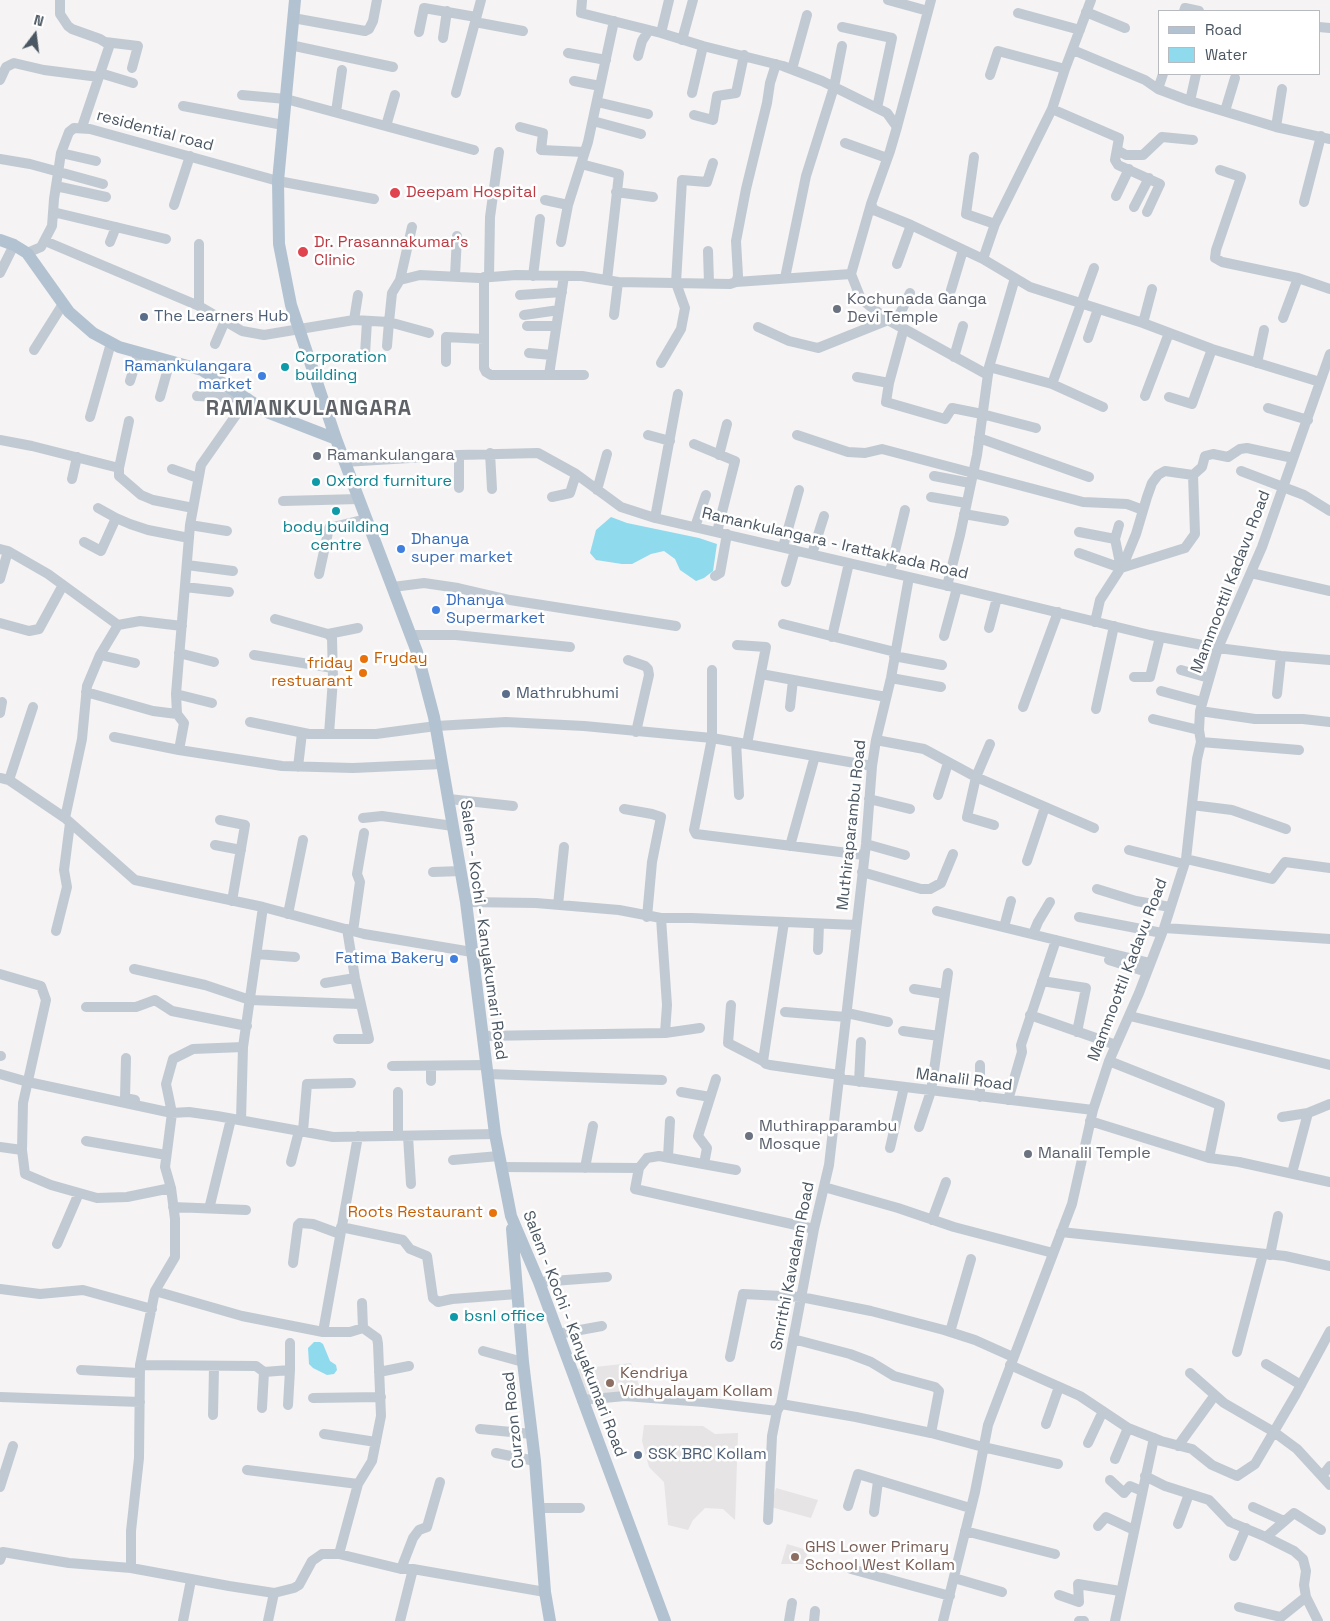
<!DOCTYPE html>
<style>
body{margin:0}
#map{position:relative;width:1330px;height:1621px;overflow:hidden;background:#f5f3f3;font-family:"Space Grotesk",sans-serif}
canvas{display:block}
.legend{position:absolute;left:1158px;top:10px;width:162px;height:65px;box-sizing:border-box;background:#fff;border:1px solid #b7bbc0;margin:0;padding:6px 9px;list-style:none;font-size:15px;color:#4a5661}
.legend li{display:flex;align-items:center;gap:10px;height:25px}
.legend b{width:25px;border:1px solid #b7bbc0}
.north{position:absolute;left:10px;top:10px;width:50px;height:50px;-webkit-text-stroke:4px #fff;paint-order:stroke;rotate:15deg;font-size:14px;font-weight:700;line-height:20px;text-align:center;color:#4a5661}
.north::after{content:'';display:block;margin:auto;width:18px;height:22px;background:#4a5661;clip-path:polygon(50% 0,100% 100%,50% 72%,0 100%)}
</style>
<div id="map">
<canvas width="1330" height="1621"></canvas>
<ul class="legend">
<li><b style="height:6px;background:#b3c2d1"></b>Road</li>
<li><b style="height:14px;background:#90daee"></b>Water</li>
</ul>
<div class="north">N</div>
</div>
<script>
const c = document.querySelector('canvas').getContext('2d');
c.lineJoin = 'round';
function paint(path, color) {
  c.fillStyle = color;
  c.fill(path, 'evenodd');
}
function toPath(rows) {
  const path = new Path2D();
  for (const r of rows) {
    path.moveTo(r[0], r[1]);
    for (let i = 2; i < r.length; i += 2) path.lineTo(r[i], r[i + 1]);
  }
  return path;
}
function stroke(path, color, width, dash) {
  c.strokeStyle = color;
  c.lineWidth = width;
  c.lineCap = dash ? 'butt' : 'round';
  c.setLineDash(dash || []);
  c.stroke(path);
}
function write(font, color, halo, rows, align = 'center') {
  c.font = font + ' "Space Grotesk",sans-serif';
  c.lineWidth = 5;
  c.setLineDash([]);
  c.textBaseline = 'middle';
  c.strokeStyle = halo;
  c.fillStyle = color;
  for (const [text, x, y, turn = 0] of rows) {
    c.save();
    c.translate(x, y);
    c.rotate((+turn || 0) * Math.PI / 180);
    c.textAlign = isNaN(turn) ? turn : align;
    if (halo) c.strokeText(text, 0, 0);
    c.fillText(text, 0, 0);
    c.restore();
  }
}
paint(toPath([
 [631,1363,643,1396,585,1396,577,1369],
 [644,1425,703,1426,715,1434,738,1433,735,1520,723,1509,705,1508,693,1520,688,1530,668,1525,664,1482,649,1467,642,1441],
 [776,1488,818,1500,811,1518,771,1507],
 [787,1544,807,1550,806,1564,781,1564]
]), '#e6e4e5');
paint(toPath([
 [611,517,627,523,699,538,717,544,713,571,704,578,696,581,680,570,675,559,664,551,651,554,632,564,622,564,596,560,590,553,596,530],
 [314,1342,320,1342,323,1344,330,1361,336,1365,337,1370,334,1374,327,1375,313,1368,309,1364,308,1348]
]), '#90daee');
stroke(toPath([
 [60,0,60,14,68,26,72,29,100,39,108,44,109,47,82,127],
 [582,0,581,13,661,33,703,46,783,66,822,81,887,113,897,127,890,151,871,204,874,210,911,225,983,259,1030,287,1143,323,1212,349,1320,382],
 [888,0,928,11],
 [1184,11,1185,8,1199,11],
 [1086,12,1125,28],
 [1018,13,1080,30],
 [293,18,365,31,369,29,373,21,377,0],
 [475,22,523,31],
 [842,27,892,38,877,108],
 [1319,27,1330,28],
 [419,32,424,8,476,17],
 [661,33,669,0],
 [443,38,447,11],
 [682,40,693,0],
 [105,42,138,46,132,68],
 [290,45,393,67],
 [1073,50,1145,80,1158,89,1190,101,1276,127,1330,139],
 [568,53,606,60],
 [638,56,642,41,649,30],
 [792,69,807,15],
 [100,73,133,83],
 [990,75,998,51,1065,69],
 [0,80,6,67,14,63,44,70,99,77],
 [574,81,600,86],
 [1158,89,1163,74],
 [456,93,481,0],
 [692,93,703,46],
 [242,95,286,99,474,150],
 [1190,101,1196,74],
 [597,102,648,114],
 [183,106,283,125],
 [1052,109,1119,138,1115,160,1118,165,1160,184,1147,212],
 [1225,111,1235,78],
 [336,112,342,70],
 [694,115,713,120,717,96,736,93,744,55],
 [593,121,641,134],
 [386,126,395,95],
 [520,127,543,133,541,150,584,152],
 [897,127,931,0],
 [1276,127,1282,89],
 [845,143,887,158],
 [1117,150,1126,155,1143,155,1162,137,1193,140],
 [61,153,96,161],
 [974,157,966,214,995,224],
 [0,159,30,164,103,184],
 [581,164,619,174,607,280],
 [1220,170,1241,177,1216,250,1215,258,1222,262,1298,278,1330,289],
 [56,186,106,197],
 [616,192,653,197],
 [1116,196,1129,169],
 [545,200,568,205],
 [1304,202,1321,136],
 [871,204,851,274,861,299,888,320,988,375],
 [174,205,190,156],
 [1134,207,1149,178],
 [53,212,166,239],
 [45,241,199,306,242,331,264,335,354,320,389,322,392,293,400,280,420,275,479,278,516,275,582,276,618,282,730,284,736,282,738,276,736,241,746,189,767,103,770,83,776,64],
 [110,242,116,227],
 [561,242,568,205,588,142,614,21],
 [199,244,199,306],
 [708,251,709,283],
 [27,253,41,247,52,226,54,199,61,153,69,132,74,128,90,129,278,181,374,199],
 [983,259,995,224,1052,109,1065,69,1091,0],
 [897,264,911,225],
 [0,273,14,245],
 [455,276,457,236],
 [533,276,540,219],
 [484,277,484,368,486,372,491,375,584,375],
 [489,277,490,217,499,152],
 [785,278,806,176,834,87,842,46],
 [400,280,412,227],
 [736,282,851,274],
 [951,290,963,250],
 [520,295,562,292],
 [524,315,559,310],
 [614,315,618,282],
 [1283,318,1298,278],
 [354,320,358,295],
 [1143,323,1152,289],
 [895,324,910,293],
 [527,326,556,326],
 [758,327,789,341,818,348,888,320],
 [1088,338,1098,309],
 [215,344,225,321],
 [387,346,389,322,429,333],
 [34,350,63,304],
 [529,353,552,355],
 [365,354,367,321],
 [954,357,963,326],
 [446,362,446,337,484,339],
 [661,363,681,329,685,308,676,283,682,180,707,182,713,163],
 [1257,363,1264,330],
 [989,367,1015,278],
 [549,375,564,276],
 [857,377,889,383,886,402,945,419,952,408,982,414,1036,428],
 [130,381,139,352],
 [889,383,904,328],
 [1052,384,1094,268],
 [197,396,245,398],
 [1145,396,1169,333],
 [160,397,170,361],
 [1169,397,1192,404,1212,349],
 [1268,408,1308,420],
 [90,417,111,343],
 [129,421,119,468,119,476,141,495,153,500,193,508],
 [648,435,670,441],
 [797,435,848,452,865,453,882,449,1083,502,1127,504,1143,510],
 [979,438,1089,477],
 [0,440,32,446,119,468],
 [694,444,735,461,717,532],
 [490,453,492,489],
 [719,455,727,424],
 [344,462,459,455,538,453,576,474,621,507,655,518,957,588,1150,635,1218,648,1281,656,1330,660],
 [172,469,198,478],
 [1241,471,1304,495,1330,511],
 [934,476,970,483],
 [72,479,77,457],
 [459,488,459,455],
 [597,490,607,454],
 [552,497,570,493,576,474],
 [931,497,966,503],
 [283,501,359,499],
 [98,508,116,518,130,524,148,530,189,538],
 [964,514,1004,521],
 [655,518,678,394],
 [190,525,227,531],
 [1119,525,1115,539,1121,568],
 [695,527,706,495],
 [1079,532,1115,539],
 [84,542,101,551,116,518],
 [783,547,799,490],
 [0,549,8,551,48,574,118,625],
 [1079,553,1121,568,1185,548,1195,534,1193,475],
 [812,554,824,516],
 [187,565,233,571],
 [890,572,905,510],
 [1251,573,1330,591],
 [319,574,329,528,366,519],
 [715,576,720,573,727,534],
 [0,579,8,551],
 [786,582,795,550],
 [947,586,960,535,977,455,989,367,1052,384,1103,407],
 [185,587,229,592],
 [393,587,424,583,458,588,510,600,676,626],
 [275,619,328,634,332,638,333,679,329,734],
 [1095,622,1100,600,1124,563,1136,534,1147,497,1152,483,1158,475,1165,471,1193,475,1202,467,1205,456,1213,454,1228,457,1240,449,1247,448,1293,458],
 [0,623,29,631,39,629,63,585],
 [783,624,895,652],
 [989,628,997,598],
 [328,634,358,628],
 [411,635,456,635,570,647],
 [944,636,957,588],
 [832,637,849,563],
 [737,645,766,647,747,744],
 [179,653,214,662],
 [100,655,135,663],
 [254,655,333,668],
 [894,656,942,665],
 [628,660,645,666,648,669,649,675,636,732],
 [712,670,712,738,694,830,696,834,864,855],
 [1181,670,1209,678],
 [761,674,886,697],
 [1134,677,1150,677,1160,637],
 [891,678,941,687],
 [1161,691,1202,702],
 [86,692,153,711,177,714,184,723,179,750],
 [176,694,177,714],
 [1277,694,1281,656],
 [212,703,176,694,190,525,201,465,248,398],
 [790,707,793,680],
 [1023,707,1058,612],
 [1096,709,1114,626],
 [1200,711,1255,719,1303,719,1330,722],
 [0,713,2,702],
 [1153,719,1199,730],
 [250,722,309,734,376,734,436,726,506,722,584,726,712,738,872,766],
 [114,737,179,750,282,766,353,768,442,764],
 [876,740,924,749,976,777,1094,828],
 [736,742,739,795],
 [1201,742,1299,750],
 [990,744,976,777,967,817,994,825],
 [298,767,302,733],
 [0,778,9,780,65,818,135,880,263,907,364,934,472,952],
 [9,780,33,707],
 [938,795,948,763],
 [449,799,513,806],
 [869,799,910,809],
 [1192,805,1232,810,1286,829],
 [624,809,652,814,661,817,652,862,647,917],
 [65,818,82,739,87,686,100,655,118,625,140,621,182,626],
 [363,818,382,816,453,826],
 [220,820,245,825,232,901],
 [866,844,905,855],
 [215,845,241,850],
 [790,846,815,756],
 [1129,850,1184,864],
 [1186,859,1272,879,1285,862,1330,868],
 [1027,861,1045,807],
 [433,872,461,871],
 [862,872,921,889,930,889,941,883,953,854],
 [1097,889,1136,901,1170,907],
 [466,902,536,903,619,910,661,918,692,918,856,925],
 [558,905,564,847],
 [937,911,1150,963],
 [288,914,303,840],
 [1079,917,1162,933],
 [784,922,763,1061,766,1064,770,1065,840,1075],
 [1004,927,1011,901],
 [1164,928,1330,939],
 [56,931,67,887,64,870,70,823],
 [353,931,360,882,357,874,364,833],
 [1033,934,1038,922,1050,902],
 [818,950,819,924],
 [257,954,295,957],
 [1109,960,1147,972],
 [134,969,205,985,250,1000,360,1004],
 [0,974,41,986,46,1000,23,1103,22,1150],
 [1042,981,1086,988,1077,1032],
 [325,983,355,978],
 [914,989,945,994],
 [731,1005,728,1043,763,1061],
 [86,1007,136,1007,155,1000,172,1011,247,1026],
 [785,1012,846,1017],
 [847,1013,888,1022],
 [1030,1015,1116,1045],
 [1130,1016,1330,1065],
 [903,1031,939,1036],
 [665,1033,700,1028],
 [482,1036,665,1033,667,1005,661,918],
 [338,1039,369,1039,355,978,347,929],
 [0,1056,1,1056],
 [126,1058,125,1098,135,1100],
 [1109,1061,1220,1105,1209,1158],
 [392,1066,486,1065],
 [0,1074,28,1082,172,1113,166,1084,173,1059,193,1049,243,1047],
 [488,1074,662,1080],
 [840,1079,1093,1110,1072,1204,988,1425,975,1492,943,1621],
 [431,1081,431,1066],
 [859,1082,861,1042],
 [681,1092,710,1097],
 [980,1097,980,1065],
 [1008,1100,1022,1052,1021,1045,1056,940],
 [1093,1110,1109,1061,1139,993,1164,928,1186,859,1197,759,1201,742,1199,730,1200,711,1218,648,1262,547,1330,354],
 [1282,1117,1308,1113,1330,1104],
 [241,1120,243,1047,263,907],
 [1090,1121,1209,1158,1239,1162,1330,1182],
 [919,1127,931,1091,948,973],
 [303,1131,307,1084,351,1083],
 [398,1136,398,1092],
 [408,1136,411,1184],
 [86,1141,166,1155],
 [0,1147,22,1150,25,1174,51,1185,97,1198,127,1197,171,1188],
 [890,1148,904,1087],
 [668,1157,670,1121],
 [453,1160,499,1156],
 [291,1162,299,1131],
 [704,1164,707,1148,698,1136,716,1079],
 [502,1167,639,1168,635,1189,814,1229],
 [585,1168,593,1126],
 [639,1168,647,1158,659,1156,736,1170],
 [1292,1173,1308,1113],
 [824,1187,898,1208,954,1227,1053,1253],
 [210,1205,231,1119],
 [173,1207,246,1210],
 [932,1220,946,1182],
 [341,1227,403,1240,410,1249,427,1256,433,1298,438,1302,452,1299,517,1294],
 [1061,1232,1285,1256,1330,1266],
 [57,1244,79,1193],
 [1270,1255,1278,1216],
 [293,1263,298,1225,300,1223,313,1224,340,1234],
 [539,1282,607,1277],
 [0,1289,40,1294,83,1290,152,1309],
 [155,1291,242,1316,323,1332,350,1332,363,1328,377,1338,378,1344,381,1416,372,1461,358,1484,339,1554],
 [362,1303,363,1328],
 [323,1332,358,1136],
 [950,1332,971,1259],
 [558,1334,602,1326],
 [793,1339,850,1354,871,1362,894,1376,935,1387,939,1391,931,1433],
 [483,1351,523,1362],
 [1237,1352,1263,1254],
 [730,1357,743,1294,801,1297,871,1311,944,1330,975,1340,1013,1357],
 [1266,1364,1301,1385],
 [140,1365,256,1366,264,1372,262,1408],
 [1010,1365,1080,1396,1128,1428,1161,1441,1192,1449,1212,1465,1237,1476,1255,1464,1296,1394,1330,1331],
 [81,1370,139,1373],
 [264,1372,290,1370,290,1343],
 [379,1372,409,1366],
 [1190,1373,1224,1403,1274,1432,1297,1449,1330,1485],
 [0,1397,140,1402],
 [313,1398,381,1397],
 [582,1400,625,1396,704,1402,777,1411,781,1404,814,1229,829,1165,866,844,872,766,876,740,891,678,909,577],
 [781,1404,856,1417,931,1433,983,1447,1058,1464],
 [288,1405,290,1370],
 [213,1415,214,1367],
 [1046,1424,1059,1387],
 [480,1429,532,1434],
 [324,1434,376,1442],
 [1088,1443,1103,1411],
 [1178,1446,1215,1395],
 [496,1453,535,1461],
 [1115,1459,1128,1428],
 [247,1470,358,1484],
 [1145,1476,1165,1486,1209,1500,1230,1522,1266,1537,1294,1551,1303,1559,1306,1571,1304,1585,1306,1597,1318,1621],
 [1322,1476,1330,1466],
 [1110,1480,1124,1493,1130,1486,1142,1491],
 [0,1487,13,1446],
 [848,1506,858,1474,970,1508],
 [1253,1507,1284,1521],
 [538,1508,580,1508],
 [874,1512,878,1481],
 [768,1520,772,1436,777,1411],
 [1178,1524,1189,1494],
 [1098,1526,1106,1517,1134,1530],
 [965,1531,1055,1554],
 [1266,1537,1294,1513,1321,1530],
 [1234,1556,1246,1528],
 [0,1560,3,1552,69,1563,131,1568,229,1586,274,1593,268,1621],
 [131,1568,131,1531,139,1458,140,1365,155,1291,175,1257,175,1219,171,1188,165,1167,172,1113,189,1112,217,1116,333,1137,495,1134],
 [401,1569,413,1538,419,1530,427,1527,440,1482],
 [851,1569,950,1596],
 [954,1578,1002,1592],
 [274,1593,294,1588,299,1585,312,1561,322,1554,339,1554,401,1569,413,1569,545,1592],
 [1059,1595,1079,1602,1078,1584,1120,1591],
 [1239,1607,1281,1617,1306,1597],
 [183,1621,191,1580],
 [400,1621,413,1569],
 [789,1621,792,1603],
 [814,1621,815,1611],
 [1079,1621,1084,1621],
 [1115,1621,1154,1438]
]), '#c1cad2', 10);
stroke(toPath([
 [295,0,278,181,279,244,291,305,336,439,417,652,434,717,466,902,495,1134,511,1216,539,1282,665,1621],
 [0,240,14,245,27,253,69,312,93,333,119,347,202,370,269,413,336,439],
 [512,1229,523,1362,535,1461,545,1592,550,1621]
]), '#b3c2d1', 12);
for (const [x, y, r, color] of [
 [395,193,6,"#e0444e"],
 [303,252,6,"#e0444e"],
 [837,309,5,"#6b7280"],
 [144,317,5,"#5c6f8a"],
 [285,367,5,"#0f9aa8"],
 [262,376,5,"#3f7fe0"],
 [317,456,5,"#6b7280"],
 [316,482,5,"#0f9aa8"],
 [336,511,5,"#0f9aa8"],
 [401,549,5,"#3f7fe0"],
 [436,610,5,"#3f7fe0"],
 [364,659,5,"#e8710a"],
 [363,673,5,"#e8710a"],
 [506,694,5,"#5c6f8a"],
 [454,959,5,"#3f7fe0"],
 [749,1136,5,"#6b7280"],
 [1028,1154,5,"#6b7280"],
 [493,1213,5,"#e8710a"],
 [454,1317,5,"#0f9aa8"],
 [610,1383,5,"#8d6e63"],
 [638,1455,5,"#5c6f8a"],
 [795,1557,5,"#8d6e63"]
]) {
  const dot = new Path2D();
  dot.arc(x, y, r, 0, 2 * Math.PI);
  c.fillStyle = color;
  c.fill(dot);
  stroke(dot, '#fff', 2);
}
write('16px', '#4a5661', '#fff', [
 ["residential road",155,131,15],
 ["Ramankulangara - Irattakkada Road",835,544,13],
 ["Mammoottil Kadavu Road",1231,582,-69],
 ["Muthiraparambu Road",852,825,-84],
 ["Salem - Kochi - Kanyakumari Road",483,930,82],
 ["Mammoottil Kadavu Road",1128,970,-69],
 ["Manalil Road",964,1080,7],
 ["Smrithi Kavadam Road",793,1266,-79],
 ["Salem - Kochi - Kanyakumari Road",574,1334,69],
 ["Curzon Road",514,1420,-96]
]);
write('16px', '#be3a42', '#fff', [
 ["Deepam Hospital",406,193],
 ["Dr. Prasannakumar's",314,243],
 ["Clinic",314,261]
], 'left');
write('16px', '#5b616d', '#fff', [
 ["Kochunada Ganga",847,300],
 ["Devi Temple",847,318],
 ["Ramankulangara",327,456],
 ["Muthirapparambu",759,1127],
 ["Mosque",759,1145],
 ["Manalil Temple",1038,1154]
], 'left');
write('16px', '#4e5e75', '#fff', [
 ["The Learners Hub",154,317],
 ["Mathrubhumi",516,694],
 ["SSK BRC Kollam",648,1455]
], 'left');
write('16px', '#0d838f', '#fff', [
 ["Corporation",295,358],
 ["building",295,376],
 ["Oxford furniture",326,482],
 ["body building",336,528,"center"],
 ["centre",336,546,"center"],
 ["bsnl office",464,1317]
], 'left');
write('16px', '#366cbe', '#fff', [
 ["Ramankulangara",252,367],
 ["market",252,385],
 ["Dhanya",411,540,"left"],
 ["super market",411,558,"left"],
 ["Dhanya",446,601,"left"],
 ["Supermarket",446,619,"left"],
 ["Fatima Bakery",444,959]
], 'right');
write('16px', '#c56008', '#fff', [
 ["Fryday",374,659,"left"],
 ["friday",353,664],
 ["restuarant",353,682],
 ["Roots Restaurant",483,1213]
], 'right');
write('16px', '#785e54', '#fff', [
 ["Kendriya",620,1374],
 ["Vidhyalayam Kollam",620,1392],
 ["GHS Lower Primary",805,1548],
 ["School West Kollam",805,1566]
], 'left');
c.letterSpacing = '1px';
write('bold 21px', '#5f6368', '#fff', [
 ["RAMANKULANGARA",309,409]
]);
c.letterSpacing = '0px';
</script>
